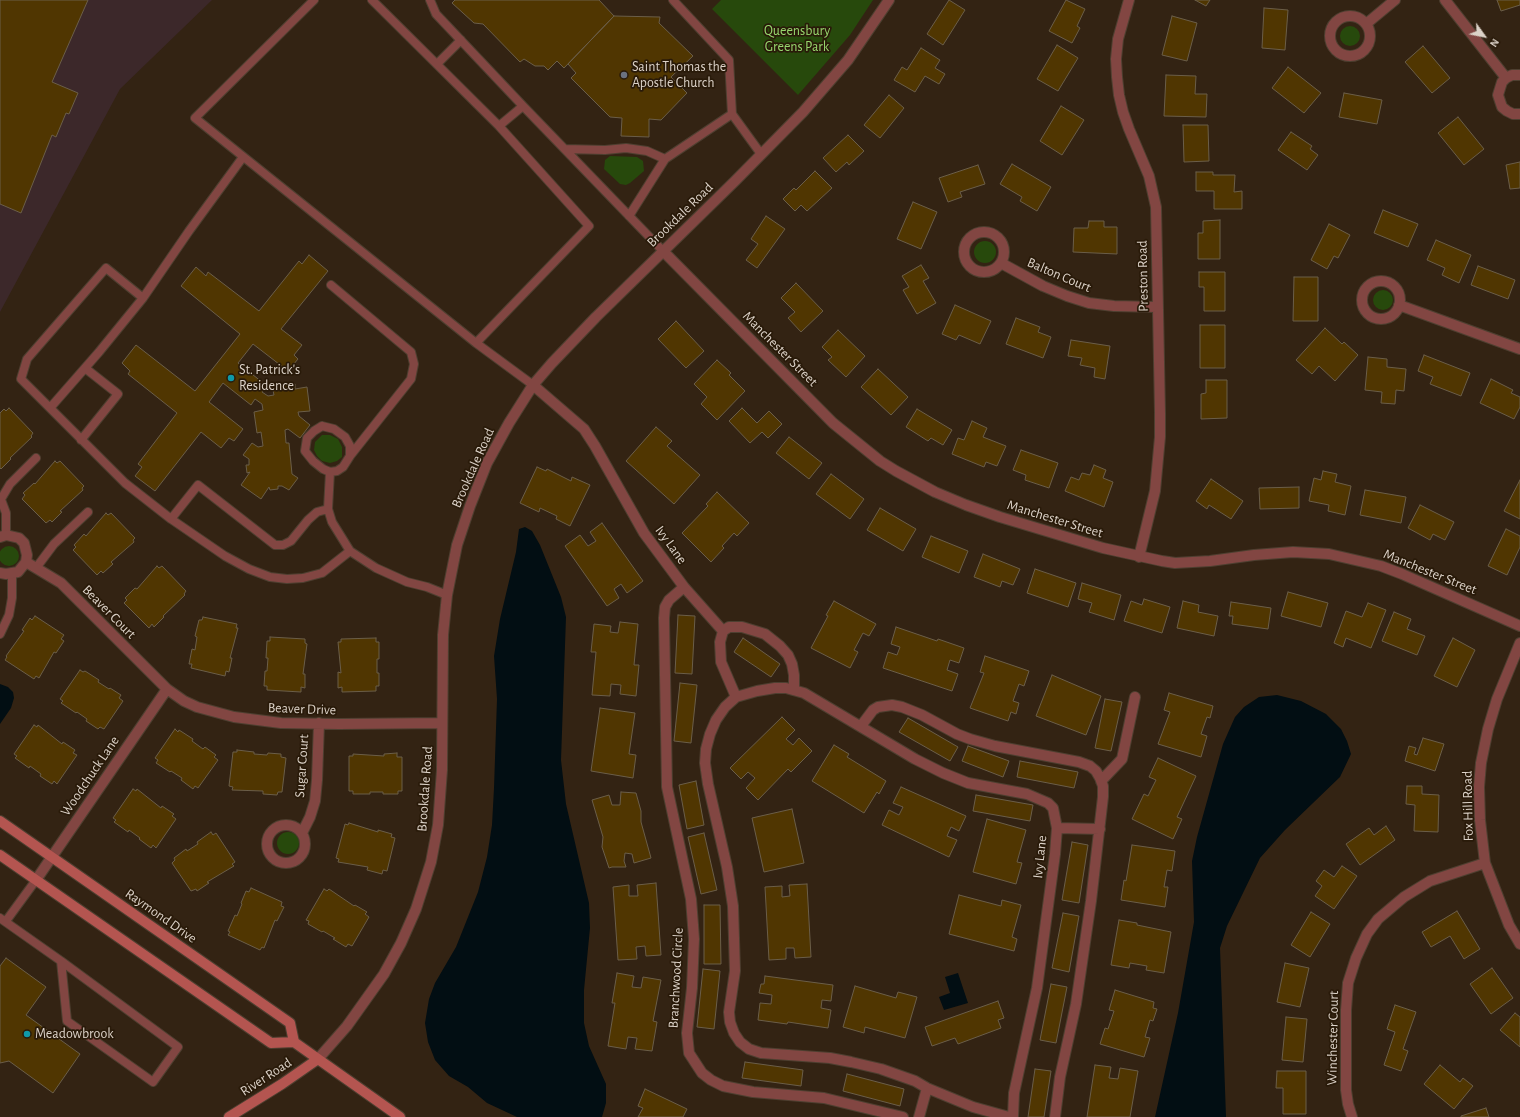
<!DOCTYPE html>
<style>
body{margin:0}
#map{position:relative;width:1520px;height:1117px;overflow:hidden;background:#332313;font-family:"Alegreya Sans",sans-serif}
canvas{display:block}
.north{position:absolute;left:1464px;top:16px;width:40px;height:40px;-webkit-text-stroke:3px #291a09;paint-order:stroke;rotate:123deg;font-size:11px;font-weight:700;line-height:16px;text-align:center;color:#dcd2c8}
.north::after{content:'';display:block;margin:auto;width:14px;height:18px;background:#dcd2c8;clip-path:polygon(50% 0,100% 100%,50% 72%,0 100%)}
</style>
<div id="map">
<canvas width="1520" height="1117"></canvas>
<div class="north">N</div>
</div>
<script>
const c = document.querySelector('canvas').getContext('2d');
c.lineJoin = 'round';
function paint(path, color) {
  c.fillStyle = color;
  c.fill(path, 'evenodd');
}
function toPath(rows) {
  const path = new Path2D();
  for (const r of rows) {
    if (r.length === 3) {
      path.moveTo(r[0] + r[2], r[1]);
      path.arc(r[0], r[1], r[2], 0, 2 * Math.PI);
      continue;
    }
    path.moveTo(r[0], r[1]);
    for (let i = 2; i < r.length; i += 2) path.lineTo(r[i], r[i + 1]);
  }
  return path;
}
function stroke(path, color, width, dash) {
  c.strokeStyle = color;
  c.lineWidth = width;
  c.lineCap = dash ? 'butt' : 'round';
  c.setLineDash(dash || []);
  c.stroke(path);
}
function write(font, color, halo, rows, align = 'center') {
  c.font = font + ' "Alegreya Sans",sans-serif';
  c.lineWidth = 3.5;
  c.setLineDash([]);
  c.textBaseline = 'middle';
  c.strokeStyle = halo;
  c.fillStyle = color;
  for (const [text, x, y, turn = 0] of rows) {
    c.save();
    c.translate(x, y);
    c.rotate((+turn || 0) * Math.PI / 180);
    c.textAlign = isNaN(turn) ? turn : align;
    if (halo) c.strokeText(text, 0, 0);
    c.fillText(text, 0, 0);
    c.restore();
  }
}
paint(toPath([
 [0,0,212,0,120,89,0,312]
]), '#3c282a');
paint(toPath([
 [721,0,873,0,850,35,798,95,712,9],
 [1350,36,10],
 [610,156,637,157,643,161,644,171,630,183,626,185,620,184,604,169,605,160],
 [985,252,11],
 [1383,300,10],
 [322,435,330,435,338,439,342,447,342,457,337,461,330,463,322,461,317,456,314,450,315,442],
 [9,556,10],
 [288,843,11]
]), '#27490c');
paint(toPath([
 [525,527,532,531,540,545,561,597,566,617,561,760,566,804,589,903,590,928,584,990,584,1023,589,1046,606,1084,606,1103,602,1117,517,1117,487,1103,468,1087,449,1076,435,1060,428,1042,425,1023,429,999,435,983,456,947,478,892,487,857,492,825,494,788,497,699,494,656,500,619,516,552,519,529],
 [0,684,8,687,13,692,14,698,11,708,0,724],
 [1277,695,1301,701,1326,714,1341,729,1347,741,1351,754,1340,777,1285,830,1260,858,1227,926,1220,948,1226,1117,1155,1117,1178,1013,1194,922,1192,861,1197,837,1223,744,1235,717,1244,707,1259,697],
 [958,973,968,1003,944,1010,939,997,950,993,945,977]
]), '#020e13');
const building = toPath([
 [0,0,88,0,52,82,78,93,69,114,66,113,56,137,52,135,21,213,0,204,0,0],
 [455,0,599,0,614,16,564,68,557,61,548,70,544,66,535,66,524,59,520,62,483,24,474,23,452,3,455,0],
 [949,0,965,10,943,45,927,34,949,0],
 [1066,0,1085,9,1077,26,1080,28,1072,43,1049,31,1066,0],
 [1195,0,1210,0,1206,6,1195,0],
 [1497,0,1520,0,1520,5,1501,11,1497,0],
 [1264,8,1288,10,1285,50,1262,48,1264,8],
 [614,16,660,17,659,23,693,56,671,77,687,93,661,120,649,119,649,137,621,136,622,118,610,117,571,78,576,73,568,64,614,16],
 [1172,16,1197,23,1187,61,1162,55,1172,16],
 [1057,45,1078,58,1058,91,1037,79,1057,45],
 [1423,46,1450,78,1432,93,1405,62,1423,46],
 [921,48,940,60,935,68,945,74,939,84,925,76,915,92,894,80,902,67,907,70,921,48],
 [1288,67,1321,93,1304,113,1272,88,1288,67],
 [1166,75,1196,76,1195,94,1207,94,1206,117,1164,116,1166,75],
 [1344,93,1382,100,1377,124,1339,117,1344,93],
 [889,95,904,108,880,138,864,125,889,95],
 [1061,106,1084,120,1062,155,1040,141,1061,106],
 [1458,117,1484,149,1464,165,1438,133,1458,117],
 [1183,125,1208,125,1209,161,1184,162,1183,125],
 [1291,132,1312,146,1310,149,1318,155,1307,170,1278,150,1291,132],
 [848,135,864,151,849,165,847,162,836,172,823,158,848,135],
 [1520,162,1520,188,1510,189,1506,165,1520,162],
 [1012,164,1051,187,1037,211,1020,201,1022,197,1000,184,1012,164],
 [978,165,985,184,960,192,962,197,948,202,939,178,978,165],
 [815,171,832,188,807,211,801,205,795,211,783,199,794,188,796,190,815,171],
 [1196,172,1213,172,1213,175,1235,175,1234,192,1242,191,1242,209,1214,209,1214,191,1196,191,1196,172],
 [913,202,937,212,921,249,897,239,913,202],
 [1383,210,1418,224,1408,247,1374,233,1383,210],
 [766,216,785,229,757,268,746,260,758,244,751,239,766,216],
 [1220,220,1220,259,1198,259,1198,233,1203,233,1203,221,1220,220],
 [1089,221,1104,221,1104,227,1117,227,1117,254,1073,252,1074,228,1088,228,1089,221],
 [1329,224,1350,235,1338,258,1334,256,1327,269,1311,260,1329,224],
 [1436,240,1471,255,1459,283,1442,275,1445,268,1427,260,1436,240],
 [309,255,328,271,281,329,302,345,294,355,298,359,288,371,253,344,238,363,267,386,262,392,268,396,274,395,272,386,295,384,295,389,307,387,310,411,298,412,299,416,310,425,300,438,288,429,285,430,286,443,289,443,292,474,298,478,289,490,282,486,278,486,278,489,270,490,269,487,261,499,241,485,250,472,247,473,246,465,249,465,249,459,243,455,252,443,258,447,263,446,261,432,257,433,254,412,263,410,262,404,255,399,251,405,223,383,209,402,243,429,234,441,229,438,221,448,201,432,155,491,135,476,142,467,138,464,177,413,128,374,130,371,122,363,136,345,195,391,240,334,181,286,196,267,206,276,208,272,259,311,299,261,302,264,309,255],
 [921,265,929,278,923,281,936,303,917,314,903,290,909,287,902,276,921,265],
 [1478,266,1515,280,1508,299,1471,285,1478,266],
 [1199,272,1225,272,1225,311,1204,311,1204,287,1199,287,1199,272],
 [1294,277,1318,277,1318,321,1293,321,1294,277],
 [796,283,823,311,801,332,788,318,795,312,781,298,796,283],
 [955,305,991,321,980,344,959,335,956,340,942,334,955,305],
 [1016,318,1040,327,1038,332,1051,337,1043,358,1006,344,1016,318],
 [676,321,704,351,686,368,658,339,676,321],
 [1200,325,1225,325,1225,368,1200,368,1200,325],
 [1325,328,1342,344,1344,342,1358,355,1335,381,1319,366,1312,374,1296,360,1325,328],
 [838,330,865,356,846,377,828,360,832,357,822,347,838,330],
 [1071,340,1110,346,1105,379,1094,377,1095,368,1080,365,1082,358,1068,356,1071,340],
 [1424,355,1470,373,1461,396,1430,384,1433,377,1418,371,1424,355],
 [1368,357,1387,359,1387,367,1406,369,1404,391,1396,390,1395,404,1381,403,1382,392,1365,390,1368,357],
 [717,360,731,373,729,375,745,391,717,420,701,404,707,397,694,384,717,360],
 [878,369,908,397,891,415,861,387,878,369],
 [1491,379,1513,390,1511,393,1520,397,1520,407,1514,419,1480,403,1491,379],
 [1206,380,1227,380,1227,418,1201,419,1201,394,1206,393,1206,380],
 [9,408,33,433,31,436,32,437,10,458,11,459,1,469,0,468,0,413,4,409,6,411,9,408],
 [742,408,757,423,769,411,782,424,768,438,762,432,750,443,729,421,742,408],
 [917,409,952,430,943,445,931,438,928,441,906,427,917,409],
 [972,421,987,428,983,437,1006,446,997,466,986,462,984,467,952,454,958,438,964,440,972,421],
 [656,427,672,441,667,446,700,475,674,504,626,461,656,427],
 [789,437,822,463,809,479,776,453,789,437],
 [1021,450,1058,463,1049,488,1025,480,1026,475,1013,470,1021,450],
 [55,461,57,463,60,461,84,486,82,488,83,490,60,511,62,512,52,522,50,520,46,523,22,499,25,495,23,493,34,483,35,484,55,461],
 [1094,465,1106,470,1103,478,1113,482,1104,507,1065,491,1071,477,1079,480,1082,473,1090,475,1094,465],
 [537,467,546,471,547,469,571,481,572,477,590,485,570,526,556,519,557,516,540,508,539,512,520,503,537,467],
 [1323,471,1337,474,1335,482,1351,486,1345,515,1328,511,1329,505,1309,501,1314,478,1321,480,1323,471],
 [831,474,864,499,850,519,816,494,831,474],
 [1211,479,1243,501,1231,519,1209,505,1207,509,1196,501,1211,479],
 [1520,480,1520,519,1504,511,1520,480],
 [1299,487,1299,508,1260,509,1259,488,1299,487],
 [1365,490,1406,497,1401,523,1360,515,1365,490],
 [717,492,749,523,737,536,734,533,722,546,724,548,711,562,682,533,708,506,706,504,717,492],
 [1420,505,1454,522,1445,540,1433,534,1430,540,1408,528,1420,505],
 [880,508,916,529,903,551,867,530,880,508],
 [106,513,108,515,111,513,135,538,133,540,134,542,111,562,113,564,103,573,101,571,97,575,73,550,76,547,74,545,84,534,86,536,106,513],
 [602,523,643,581,627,593,621,584,614,589,619,598,607,606,565,546,580,535,588,546,596,541,590,532,602,523],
 [1506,529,1520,536,1520,547,1507,575,1488,566,1506,529],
 [931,536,968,551,959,573,922,557,931,536],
 [983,554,1020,569,1013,585,1002,581,1000,587,974,577,983,554],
 [157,566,159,568,162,566,186,591,184,594,185,595,163,616,164,617,154,627,152,624,149,628,124,603,127,600,125,598,135,588,137,589,157,566],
 [1035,569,1076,583,1068,607,1027,593,1035,569],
 [1082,583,1121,595,1114,620,1089,612,1092,603,1078,599,1082,583],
 [1288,592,1328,603,1321,627,1281,616,1288,592],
 [1144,599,1170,607,1162,633,1124,621,1131,601,1142,605,1144,599],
 [834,601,876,624,869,636,863,633,854,650,858,652,850,668,811,648,828,616,826,615,834,601],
 [1183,601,1199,605,1198,612,1218,616,1214,636,1177,628,1183,601],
 [1231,602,1271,608,1268,629,1232,624,1233,616,1229,616,1231,602],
 [1368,603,1386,610,1371,648,1346,638,1343,647,1334,643,1346,611,1362,617,1368,603],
 [1394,612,1411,619,1407,629,1425,636,1417,655,1382,641,1394,612],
 [678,615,695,616,692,674,675,673,678,615],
 [35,616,64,635,61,639,64,641,56,653,54,652,39,678,36,676,34,679,5,660,7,657,6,656,24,631,22,630,30,618,32,620,35,616],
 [203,617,237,624,236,628,238,628,230,658,232,658,229,672,226,671,225,676,191,668,192,664,189,664,192,649,195,650,197,637,195,636,199,620,202,620,203,617],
 [620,622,638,624,634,665,639,665,636,696,620,694,621,685,611,684,610,696,592,695,596,652,591,652,594,624,611,626,610,632,618,633,620,622],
 [896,627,937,641,938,639,964,648,959,663,950,660,947,670,958,674,952,691,883,668,888,652,897,655,900,647,891,644,896,627],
 [270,637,305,639,305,643,307,644,303,674,305,674,305,688,301,687,301,692,267,690,267,686,264,686,265,671,267,671,268,658,266,658,267,641,270,641,270,637],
 [376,638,376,642,379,642,379,659,377,659,377,673,379,673,379,686,376,686,376,691,342,692,342,687,338,688,338,672,341,673,338,642,341,642,341,639,376,638],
 [743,638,780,664,771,677,734,652,743,638],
 [1453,638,1475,650,1457,687,1434,676,1453,638],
 [985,656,1029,671,1024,686,1019,684,1013,701,1019,703,1016,714,1011,712,1008,721,970,708,984,673,980,672,985,656],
 [80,670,83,672,85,671,99,680,98,682,109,689,110,688,121,695,119,698,123,701,104,729,100,727,98,729,86,721,87,719,77,712,76,713,61,703,63,701,60,699,80,670],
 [1052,675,1101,696,1086,735,1036,716,1052,675],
 [680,683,697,685,691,743,674,741,680,683],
 [1169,693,1213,706,1210,718,1207,717,1201,734,1207,736,1201,757,1158,744,1170,712,1164,710,1169,693],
 [1105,699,1122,702,1111,751,1095,748,1105,699],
 [600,708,635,713,629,754,636,755,633,778,591,771,600,708],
 [782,717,795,730,786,739,793,745,799,738,812,751,791,772,788,769,758,800,746,788,755,778,748,772,741,779,730,768,782,717],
 [908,718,958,747,950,761,899,732,908,718],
 [34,725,37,727,38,725,62,744,63,742,75,750,73,753,77,755,57,784,54,781,52,784,40,776,41,774,30,766,29,768,15,758,17,756,14,754,34,725],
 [175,729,178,732,179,730,193,739,192,741,203,749,205,747,216,755,214,757,218,760,198,788,195,786,193,789,181,780,182,778,171,771,170,772,156,763,158,760,155,758,175,729],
 [1423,738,1444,744,1435,771,1405,761,1409,746,1416,748,1414,754,1417,755,1423,738],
 [834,745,849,754,847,757,886,781,879,794,877,792,864,813,812,781,834,745],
 [968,746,1009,761,1003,777,962,761,968,746],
 [237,750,254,752,254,754,267,755,268,753,281,754,281,757,286,758,282,792,278,792,277,795,263,794,263,791,232,790,233,787,229,786,233,752,237,752,237,750],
 [397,753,397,757,402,757,402,791,398,791,398,794,383,794,383,792,370,792,370,794,353,794,353,791,349,791,349,756,353,756,353,754,384,756,384,754,397,753],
 [1158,758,1196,776,1177,817,1182,819,1173,839,1132,819,1144,794,1148,796,1156,780,1149,777,1158,758],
 [1020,761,1078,772,1074,788,1017,777,1020,761],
 [696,781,704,825,687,829,679,785,696,781],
 [1407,786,1422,786,1422,794,1439,795,1438,832,1414,831,1415,805,1406,804,1407,786],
 [901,787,966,816,959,831,951,827,947,836,957,840,949,857,882,825,889,810,899,815,903,807,893,803,901,787],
 [133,789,136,791,137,789,161,808,162,806,174,814,172,816,176,819,156,848,153,845,151,848,139,839,140,838,129,830,128,832,114,822,116,820,113,818,133,789],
 [621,792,636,793,641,811,641,822,651,858,634,863,632,854,625,853,624,861,626,867,612,867,609,868,602,847,603,837,592,800,609,795,612,805,620,805,621,792],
 [976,795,1033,805,1030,821,973,811,976,795],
 [792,809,804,863,764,872,752,818,792,809],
 [987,819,1026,830,1017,862,1022,863,1016,884,973,872,987,819],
 [349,823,378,832,378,830,392,834,391,837,395,838,387,871,383,870,382,874,367,870,368,867,338,862,339,859,336,858,345,824,348,825,349,823],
 [1386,826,1395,840,1360,865,1346,844,1369,828,1374,835,1386,826],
 [211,832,213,835,216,833,235,862,232,864,234,866,207,882,209,883,197,891,196,889,191,891,172,863,175,860,174,858,186,849,187,851,198,844,197,842,211,832],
 [704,833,717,890,701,894,688,837,704,833],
 [1072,842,1088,845,1079,903,1062,900,1072,842],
 [1132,845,1175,851,1172,871,1167,870,1164,887,1168,887,1165,907,1121,900,1124,880,1126,881,1132,845],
 [1342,866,1357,876,1334,909,1315,896,1322,886,1316,881,1324,870,1334,877,1342,866],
 [656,883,661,955,646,956,645,946,636,947,637,959,618,960,613,887,629,885,629,896,638,896,637,885,656,883],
 [807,884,811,957,795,958,794,948,786,948,786,959,769,960,765,887,782,886,782,897,790,896,789,885,807,884],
 [251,888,282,902,281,906,284,907,277,921,275,920,264,948,262,947,260,950,228,935,230,932,228,931,235,915,237,916,242,904,241,903,246,891,249,892,251,888],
 [324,889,327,891,329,889,354,906,355,905,367,912,365,914,369,917,352,946,348,944,346,947,333,939,335,938,323,931,322,932,308,924,309,921,306,920,324,889],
 [959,895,1001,906,1002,900,1021,905,1012,937,1017,939,1014,951,949,934,959,895],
 [704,905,720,905,721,964,704,964,704,905],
 [1457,911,1480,949,1464,959,1450,936,1431,947,1422,932,1457,911],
 [1311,912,1330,924,1310,957,1291,945,1311,912],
 [1063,913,1079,916,1069,972,1052,968,1063,913],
 [1119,920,1137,923,1137,925,1171,932,1164,973,1146,970,1147,966,1130,963,1129,968,1111,965,1119,920],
 [6,958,46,987,26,1015,80,1054,53,1093,9,1061,0,1063,0,966,6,958],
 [1285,963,1309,968,1300,1007,1277,1002,1285,963],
 [1492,968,1513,998,1491,1014,1470,984,1492,968],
 [703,969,720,971,714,1029,697,1027,703,969],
 [617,973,634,976,632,987,641,988,643,977,661,980,653,1021,657,1022,652,1051,635,1049,637,1038,628,1037,626,1049,608,1046,615,1003,612,1003,617,973],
 [765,976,833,985,831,1001,822,1000,821,1008,831,1010,828,1028,788,1022,787,1024,758,1020,760,1003,771,1004,772,995,759,993,761,984,764,984,765,976],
 [1051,984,1067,987,1056,1043,1040,1040,1051,984],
 [855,986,896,998,898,992,917,997,905,1038,865,1027,864,1033,843,1027,855,986],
 [1115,990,1154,1002,1153,1008,1157,1009,1153,1021,1150,1020,1145,1037,1150,1038,1144,1057,1100,1044,1105,1028,1108,1029,1114,1011,1109,1010,1115,990],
 [998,1001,1004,1018,998,1020,1001,1028,958,1044,955,1038,932,1046,925,1027,998,1001],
 [1395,1005,1416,1012,1403,1049,1408,1051,1401,1071,1384,1065,1395,1032,1387,1029,1395,1005],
 [1515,1013,1520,1017,1520,1047,1500,1030,1515,1013],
 [1286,1017,1307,1019,1303,1062,1282,1060,1286,1017],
 [745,1062,803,1070,801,1086,742,1078,745,1062],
 [1095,1065,1111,1067,1109,1078,1118,1079,1120,1068,1138,1071,1130,1117,1087,1117,1095,1065],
 [1440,1065,1460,1082,1463,1078,1473,1086,1454,1109,1424,1084,1440,1065],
 [1035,1069,1051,1071,1044,1117,1028,1117,1035,1069],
 [1277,1071,1306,1071,1306,1114,1283,1114,1283,1088,1276,1088,1277,1071],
 [847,1074,904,1089,900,1106,843,1091,847,1074],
 [645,1089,687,1109,683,1117,638,1117,643,1108,638,1106,645,1089],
 [1486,1108,1489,1117,1461,1117,1461,1116,1486,1108]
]);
paint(building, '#503601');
stroke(building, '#6b5e49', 1);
const lane = toPath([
 [314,0,195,118,476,343,589,226,499,126,372,0],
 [430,0,436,14,523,106],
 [673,0,729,60,732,114,761,154],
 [437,64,461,40],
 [499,126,523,106,663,251],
 [565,149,605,150,626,148,647,151,665,159],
 [629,216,665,159,732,114],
 [331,285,411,352,414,364,411,379,350,456],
 [143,298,106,268,27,359,21,379,125,483,171,519,198,485,275,545,283,545,291,541,308,520,317,512,328,509,332,522,350,551,376,568,407,582,427,587,447,595],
 [476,343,533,385],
 [50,408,99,352,143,298,189,231,243,157],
 [322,426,334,429,345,437,350,446,350,456,343,467,337,471,330,472,323,469,313,461,305,451,307,438,314,431,322,426],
 [81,440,118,394,85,368],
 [0,497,6,513,6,535],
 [1,499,10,484,36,458],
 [328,509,330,472],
 [171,519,225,556,249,569,270,577,287,579,303,578,322,573,350,551],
 [36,568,54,544,88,512],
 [0,634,9,615,12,598,12,574],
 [0,918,61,961,67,1021,153,1082,178,1047,61,961],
 [6,921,36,880]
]);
const street = toPath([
 [1129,0,1118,39,1116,59,1117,77,1119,95,1123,112,1129,129,1149,176,1156,207,1160,413,1160,437,1155,491,1139,557],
 [1445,0,1506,78],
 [1350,36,20],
 [1366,24,1395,0],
 [1520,75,1512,75,1506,78,1502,82,1498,95,1502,107,1507,111,1513,114,1520,114],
 [984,252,20],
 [663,251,833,423,880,461,896,471,935,492,966,505,1000,517,1103,548,1162,561,1175,563,1210,561,1254,555,1293,552,1329,554,1381,566,1402,574,1520,626],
 [1001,263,1043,286,1067,296,1089,303,1114,306,1157,307],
 [1381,300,19],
 [1399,305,1520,349],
 [533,385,584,429,595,446,644,533,684,587,723,631],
 [0,537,6,535,19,538,24,543,27,555,26,562,18,572,6,574,0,573],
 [26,562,61,583,167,689,184,701,197,707,234,717,281,723,339,724,442,723],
 [684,587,669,600,665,607,664,618,667,787,691,899,693,925,694,939,692,988,687,1033,689,1053,702,1073,711,1080,723,1086,753,1092,824,1098,903,1117],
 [723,631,720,642,721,662,736,697,725,707,716,720,710,734,706,749,705,763,708,784,727,867,733,906,735,971,729,1012,730,1022,734,1033,740,1042,749,1049,761,1053,830,1058,851,1062,881,1069,915,1081,927,1088,973,1107,1009,1117],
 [723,631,729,627,742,627,765,634,780,646,788,655,792,664,794,675,794,690],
 [1520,643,1497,699,1488,729,1481,763,1479,787,1480,820,1485,863,1509,925,1520,944],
 [736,697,757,691,775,688,786,688,804,693,915,759,943,773,968,783,1027,794,1048,803,1053,808,1057,828,1055,854,1037,988,1014,1093,1013,1117],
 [861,726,873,710,878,707,892,705,902,707,922,715,957,734,970,739,995,746,1079,762,1090,766,1096,771,1100,778,1103,786,1103,797,1091,901,1076,1004,1060,1077,1055,1117],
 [1101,781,1122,759,1135,697],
 [286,844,19],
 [1057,828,1100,829],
 [302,833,310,817,315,801,317,780,319,723],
 [36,880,167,689],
 [318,1059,347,1026,384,974,401,943,416,909,431,862,438,825,442,770,443,635,447,595,457,545,470,506,487,463,509,423,533,385,552,363,596,317,735,181,803,112,848,60,889,0],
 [919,1117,927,1088],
 [1352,1117,1348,1104,1346,1090,1346,1010,1348,983,1356,958,1367,934,1378,919,1404,897,1430,881,1485,863]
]);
const secondary = toPath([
 [0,821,290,1023,294,1042],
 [0,855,271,1043,294,1042,400,1117],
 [229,1117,282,1084,318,1059]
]);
stroke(lane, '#4e3f30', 10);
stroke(street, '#4e3f30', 12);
stroke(secondary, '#4e3f30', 12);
stroke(lane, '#824642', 8);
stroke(street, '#824642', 10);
stroke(secondary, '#b45550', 10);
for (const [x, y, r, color] of [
 [624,75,4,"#6b7280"],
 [231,378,4,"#0f9aa8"],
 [27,1034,4,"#0f9aa8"]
]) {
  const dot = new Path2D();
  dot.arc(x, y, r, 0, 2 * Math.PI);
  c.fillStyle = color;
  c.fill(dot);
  stroke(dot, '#291a09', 1.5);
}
write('14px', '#97d76e', '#291a09', [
 ["Queensbury",797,31],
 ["Greens Park",797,47]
]);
write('14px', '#dcd2c8', '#291a09', [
 ["Saint Thomas the",632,67],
 ["Apostle Church",632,83],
 ["St. Patrick's",239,370],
 ["Residence",239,386],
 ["Meadowbrook",35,1034]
], 'left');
write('14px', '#dcd2c8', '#291a09', [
 ["Brookdale Road",680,215,-44],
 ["Balton Court",1059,275,23],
 ["Preston Road",1143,276,-91],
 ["Manchester Street",780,349,45],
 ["Brookdale Road",473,468,-66],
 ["Manchester Street",1055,519,17],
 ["Ivy Lane",671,545,54],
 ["Manchester Street",1430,572,22],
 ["Beaver Court",109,612,45],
 ["Beaver Drive",302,709,2],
 ["Sugar Court",302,766,-86],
 ["Woodchuck Lane",90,776,-56],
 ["Brookdale Road",425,789,-86],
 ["Fox Hill Road",1468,806,-91],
 ["Ivy Lane",1040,857,-84],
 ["Raymond Drive",161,916,35],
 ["Branchwood Circle",676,978,-87],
 ["Winchester Court",1333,1038,-89],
 ["River Road",266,1077,-33]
]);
</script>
